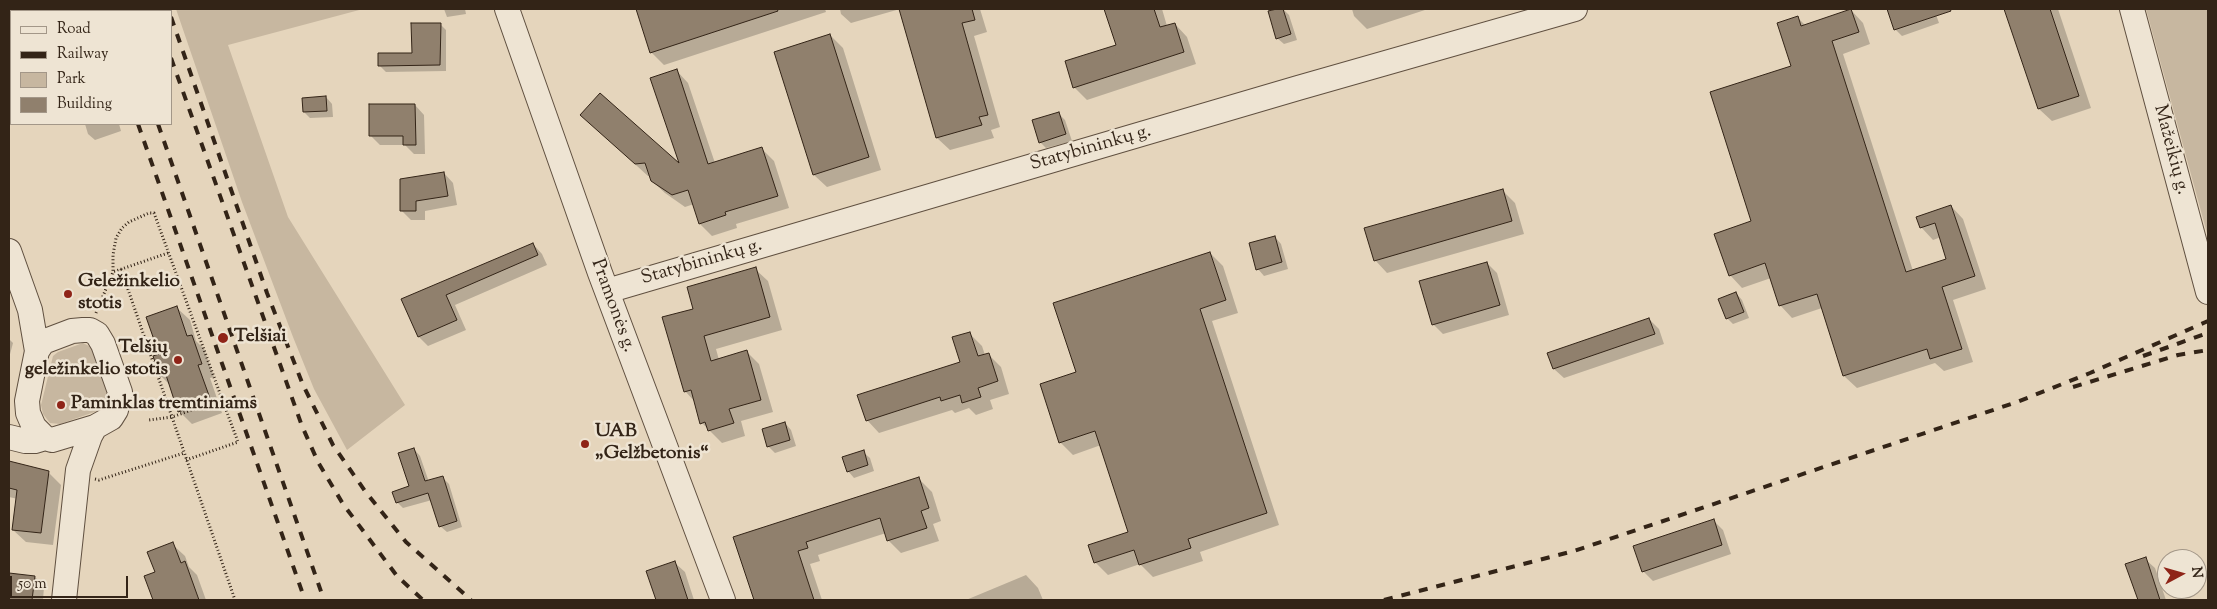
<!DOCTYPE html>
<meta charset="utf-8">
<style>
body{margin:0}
#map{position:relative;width:2217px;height:609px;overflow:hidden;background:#e5d5bc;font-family:"Sorts Mill Goudy",serif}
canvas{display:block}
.frame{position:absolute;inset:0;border:10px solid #332417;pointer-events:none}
.legend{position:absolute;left:10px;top:10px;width:162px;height:115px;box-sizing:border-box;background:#eee4d3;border:1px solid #a39788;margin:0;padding:6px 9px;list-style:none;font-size:15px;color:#332417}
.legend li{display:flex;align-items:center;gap:10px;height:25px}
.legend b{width:25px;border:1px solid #a39788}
.north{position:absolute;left:2157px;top:549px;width:50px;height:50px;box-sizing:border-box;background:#eee4d3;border:1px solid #a39788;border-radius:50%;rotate:84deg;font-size:14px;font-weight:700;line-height:20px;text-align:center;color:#332417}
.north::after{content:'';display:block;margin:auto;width:18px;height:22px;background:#8f2418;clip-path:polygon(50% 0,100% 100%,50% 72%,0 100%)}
.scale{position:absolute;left:10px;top:576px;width:118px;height:22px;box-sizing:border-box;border:2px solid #332417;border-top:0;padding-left:6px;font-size:15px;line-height:18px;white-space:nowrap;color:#332417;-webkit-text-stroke:4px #eee4d3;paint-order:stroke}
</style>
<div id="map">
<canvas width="2217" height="609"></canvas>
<div class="frame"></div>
<ul class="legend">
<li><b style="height:6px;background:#eee4d3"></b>Road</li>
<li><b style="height:6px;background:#332417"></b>Railway</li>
<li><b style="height:14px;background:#c7b7a0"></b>Park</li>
<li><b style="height:14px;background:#90806d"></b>Building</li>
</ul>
<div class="north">N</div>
<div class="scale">50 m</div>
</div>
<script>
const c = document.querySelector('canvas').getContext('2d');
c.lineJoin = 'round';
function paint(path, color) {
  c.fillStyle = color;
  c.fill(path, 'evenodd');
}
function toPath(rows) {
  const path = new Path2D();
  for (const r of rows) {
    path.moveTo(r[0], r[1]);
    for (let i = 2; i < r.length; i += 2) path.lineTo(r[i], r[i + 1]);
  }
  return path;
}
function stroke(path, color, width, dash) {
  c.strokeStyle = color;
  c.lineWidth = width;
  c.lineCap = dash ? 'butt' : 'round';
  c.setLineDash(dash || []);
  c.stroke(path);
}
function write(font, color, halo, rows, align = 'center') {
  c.font = font + ' "Sorts Mill Goudy",serif';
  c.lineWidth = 5;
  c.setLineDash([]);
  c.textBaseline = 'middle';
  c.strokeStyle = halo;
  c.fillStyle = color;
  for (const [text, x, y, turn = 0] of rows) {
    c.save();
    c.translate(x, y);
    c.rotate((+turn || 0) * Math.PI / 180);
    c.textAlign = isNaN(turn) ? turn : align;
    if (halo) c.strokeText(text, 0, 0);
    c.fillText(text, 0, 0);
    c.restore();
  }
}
paint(toPath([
 [176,9,363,9,228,45,288,217,405,405,347,450,314,389,293,337,242,202],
 [2146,9,2208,9,2208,237],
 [83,343,93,348,108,389,110,399,103,409,60,424,50,423,43,414,41,405,53,356,58,352]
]), '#c7b7a0');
paint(toPath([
 [444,9,465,9,466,14,447,17],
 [637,9,825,9,826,12,664,65,651,52],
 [840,9,980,9,987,32,974,36,1000,127,991,130,994,138,950,150,937,138,900,9,851,23,841,14],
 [1106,9,1162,9,1167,26,1175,24,1187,37,1196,64,1087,100,1074,87,1118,46],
 [1283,9,1289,15,1297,40,1284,44,1277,38,1270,12],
 [1352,9,1428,9,1367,29,1354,16],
 [1889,9,1934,9,1939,23,1902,36,1895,29],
 [2006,9,2058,9,2091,108,2052,121,2039,109],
 [1851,10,1863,23,1870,44,1843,54,1913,271,1948,259,1941,237,1933,240,1921,227,1951,206,1963,219,1986,289,1953,300,1973,362,1944,371,1935,363,1857,388,1844,376,1822,308,1792,318,1780,305,1771,278,1742,288,1730,275,1753,222,1793,66,1797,17,1805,25],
 [440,24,446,30,446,71,386,72,380,66,413,54],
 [830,35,843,48,881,170,827,187,814,175],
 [676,70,688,83,715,163,762,149,774,161,789,208,736,224,737,228,712,236,700,224,694,204,685,207,665,193,652,181,650,176,648,176,581,115,682,168],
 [326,97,332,104,333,117,310,118,304,112],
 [415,105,424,115,425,154,414,154,405,145,380,145,371,136],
 [1059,114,1065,120,1072,141,1046,148,1040,142],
 [85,124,119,124,121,131,95,140,88,134],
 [444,173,453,183,457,205,425,211,425,220,411,220,401,210],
 [1502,190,1515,203,1524,234,1387,273,1375,260],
 [1275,237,1281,244,1288,269,1264,276,1258,269],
 [533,244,542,254,547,265,455,305,466,330,428,346,419,337,403,299],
 [1210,253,1223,266,1238,313,1212,321,1279,525,1200,552,1203,561,1153,577,1140,564,1108,575,1095,562,1130,532,1101,445,1073,455,1060,442,1077,372],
 [1487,263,1497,273,1509,315,1443,334,1433,324],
 [755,269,768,281,782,330,716,349,719,360,747,352,759,364,773,412,741,421,745,436,722,443,702,423,695,402,685,391,694,310],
 [1736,293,1742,300,1749,318,1733,324,1727,318],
 [177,308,190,320,196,341,204,349,214,377,210,378,222,413,192,424,179,411,170,385,161,376],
 [1649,319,1659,329,1664,344,1564,378,1554,369],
 [969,333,982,346,985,355,988,354,1001,367,1009,394,990,400,993,409,976,415,969,408,955,413,952,410,879,433,867,420,961,363],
 [9,339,13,343,9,358],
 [785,423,791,430,796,446,775,453,768,446],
 [414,449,420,456,429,482,442,477,449,484,462,527,447,532,440,526,432,500,403,508,397,502,411,487],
 [863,452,870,458,874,471,854,478,848,471],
 [9,462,48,472,61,485,53,545,26,542,13,530,18,499,9,497],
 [919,479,932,492,941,521,933,524,939,541,901,553,888,540,886,533,818,555,820,561,810,564,822,600,755,600,735,538],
 [1713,520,1723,530,1731,554,1653,581,1643,571],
 [172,544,185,556,189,567,197,575,206,600,154,600,146,577,157,573],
 [2145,559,2155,568,2166,600,2139,600,2127,565],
 [675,563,685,572,694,600,657,600,648,572],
 [9,574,35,577,44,587,43,600,9,600],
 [1026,575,1038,588,1043,600,966,600]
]), '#0003');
const building = toPath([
 [636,9,777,9,778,11,650,53,636,9],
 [899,9,972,9,975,20,962,23,988,115,979,117,982,125,936,138,899,9],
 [1104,9,1154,9,1160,27,1175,23,1184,52,1073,88,1065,61,1116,45,1104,9],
 [1277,9,1283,9,1291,34,1276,39,1268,11,1277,9],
 [1851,9,1859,32,1832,41,1906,272,1946,259,1935,223,1920,228,1916,217,1951,205,1975,276,1942,287,1962,349,1930,359,1927,349,1843,376,1817,294,1779,306,1765,263,1729,276,1714,234,1751,221,1710,92,1791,66,1777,23,1798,16,1801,26,1851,9],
 [1887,9,1950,9,1951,11,1894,30,1887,9],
 [2004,9,2050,9,2079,96,2038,109,2004,9],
 [411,23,441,23,440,65,378,66,378,53,412,53,411,23],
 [830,34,869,157,813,175,774,52,830,34],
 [677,69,708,164,762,147,778,196,725,212,726,215,699,224,688,190,672,195,651,181,645,163,635,164,580,115,600,93,679,163,650,78,677,69],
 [326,96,327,111,303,112,302,98,326,96],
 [369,104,415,104,416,145,403,145,403,136,369,136,369,104],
 [1059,112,1066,134,1039,143,1032,120,1059,112],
 [444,172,448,196,416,201,416,211,400,211,400,179,444,172],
 [1503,189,1512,221,1374,261,1364,228,1503,189],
 [1275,236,1282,262,1256,270,1249,243,1275,236],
 [533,243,538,255,446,295,457,320,418,337,401,299,533,243],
 [1210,252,1226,300,1200,309,1267,513,1188,539,1191,548,1139,565,1134,550,1094,563,1088,545,1128,532,1095,431,1059,443,1040,384,1076,372,1053,303,1210,252],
 [1487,262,1500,305,1432,325,1419,281,1487,262],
 [756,267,770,317,704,336,711,361,747,350,761,400,729,409,734,423,708,431,705,422,700,424,691,390,684,392,662,317,693,309,687,287,756,267],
 [1736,292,1744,312,1726,319,1718,299,1736,292],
 [177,306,187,336,192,335,202,364,198,365,211,401,178,412,166,375,160,377,153,356,159,354,146,317,177,306],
 [1649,318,1655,334,1553,369,1547,353,1649,318],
 [970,332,978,356,989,353,998,381,978,388,981,397,962,403,960,395,941,401,940,397,866,421,857,395,960,362,952,337,970,332],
 [785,422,790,440,767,447,762,429,785,422],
 [414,448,425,481,443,476,457,521,439,527,428,493,396,503,392,492,409,486,398,453,414,448],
 [864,450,868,465,847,472,842,457,864,450],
 [9,461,49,471,41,533,12,530,17,490,9,488,9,461],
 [919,477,929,508,921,511,927,528,887,541,880,518,806,542,808,548,798,551,814,600,754,600,733,537,919,477],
 [1714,519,1722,545,1642,572,1633,546,1714,519],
 [173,542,181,563,185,561,199,600,153,600,144,576,155,572,147,552,173,542],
 [2146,557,2160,600,2138,600,2125,564,2146,557],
 [675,561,688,600,656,600,646,571,675,561],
 [9,573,35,576,32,600,9,600,9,573]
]);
paint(building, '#90806d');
stroke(building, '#332417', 1);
const minor = toPath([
 [507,9,600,273,723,600],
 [2132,9,2208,292],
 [9,251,30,310,37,351],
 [607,291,1298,88,1575,9],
 [9,437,25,441,35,441,45,438],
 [64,600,78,470,90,436,95,427,111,418,116,410,120,392,103,344,97,334,90,330,83,330,72,331,43,342,37,351,27,401,28,413,34,427,45,438,52,440,95,427]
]);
stroke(minor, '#605040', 26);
stroke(toPath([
 [168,253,113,272,113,255,116,238,122,228,129,222,149,213,154,213,222,399,172,417,235,600],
 [121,269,172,417,149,420],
 [96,313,113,272],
 [186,460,238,442,222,399],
 [95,479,99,480,184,453]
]), '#332417', 3, [1, 2.5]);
stroke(minor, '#eee4d3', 24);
stroke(toPath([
 [99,9,99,11],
 [118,9,119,11],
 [153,9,154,11],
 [171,17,267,293,303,385,333,445,365,491,406,542,471,600],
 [171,58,302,426,318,462,343,504,397,576,423,600],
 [138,124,305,600],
 [158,124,324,600],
 [2143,356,2208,333],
 [2073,387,2178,355,2208,350],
 [1384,600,1574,551,2017,402,2090,373,2208,321]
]), '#332417', 4, [9, 9]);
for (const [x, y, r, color] of [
 [68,294,5,"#8f2418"],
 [223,338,6,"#8f2418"],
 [178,360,5,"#8f2418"],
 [61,405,5,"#8f2418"],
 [585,444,5,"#8f2418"]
]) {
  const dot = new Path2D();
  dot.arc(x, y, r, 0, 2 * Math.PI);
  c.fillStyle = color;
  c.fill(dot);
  stroke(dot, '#eee4d3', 2);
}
write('19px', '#332417', '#eee4d3', [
 ["Statybininkų g.",1091,149,-16],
 ["Mažeikių g.",2170,150,75],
 ["Statybininkų g.",702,263,-16],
 ["Pramonės g.",612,306,70]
]);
write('bold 19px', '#332417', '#eee4d3', [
 ["Geležinkelio",78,283],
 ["stotis",78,305],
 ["Telšiai",234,338],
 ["Telšių",168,349,"right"],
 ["geležinkelio stotis",168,371,"right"],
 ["Paminklas tremtiniams",71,405],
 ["UAB",595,433],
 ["„Gelžbetonis“",595,455]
], 'left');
</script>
